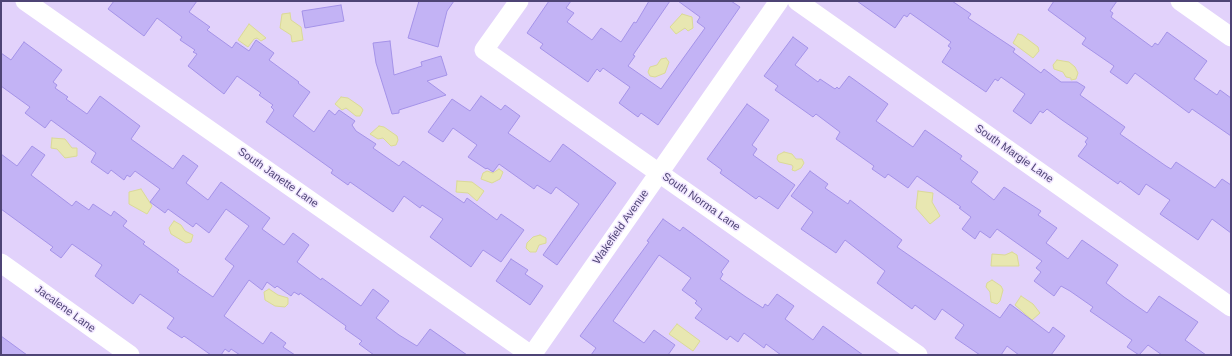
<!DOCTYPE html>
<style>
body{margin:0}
#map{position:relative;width:1232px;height:356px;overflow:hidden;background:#ecdefe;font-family:Helvetica,sans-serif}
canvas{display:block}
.frame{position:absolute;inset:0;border:2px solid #4e4475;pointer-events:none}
</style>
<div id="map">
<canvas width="1232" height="356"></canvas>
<div class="frame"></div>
</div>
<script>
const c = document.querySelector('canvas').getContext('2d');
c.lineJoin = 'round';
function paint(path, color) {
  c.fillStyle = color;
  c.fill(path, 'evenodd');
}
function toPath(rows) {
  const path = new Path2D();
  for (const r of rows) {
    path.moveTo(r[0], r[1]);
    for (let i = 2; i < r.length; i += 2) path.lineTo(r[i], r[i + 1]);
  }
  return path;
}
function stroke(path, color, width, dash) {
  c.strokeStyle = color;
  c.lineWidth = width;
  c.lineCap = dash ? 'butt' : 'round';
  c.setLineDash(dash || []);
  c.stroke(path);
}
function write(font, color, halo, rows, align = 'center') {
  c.font = font + ' Helvetica,sans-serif';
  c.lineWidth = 3;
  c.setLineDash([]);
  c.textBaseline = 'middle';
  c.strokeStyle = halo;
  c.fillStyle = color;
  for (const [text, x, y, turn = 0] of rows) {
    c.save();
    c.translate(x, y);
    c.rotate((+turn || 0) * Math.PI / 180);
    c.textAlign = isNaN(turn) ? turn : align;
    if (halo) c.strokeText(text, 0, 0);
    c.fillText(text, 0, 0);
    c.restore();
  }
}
paint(toPath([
 [1,1,1231,1,1231,355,1,355]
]), '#e2d2fb');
const water = toPath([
 [290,13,291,20,301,27,303,40,292,42,291,35,280,28,282,14,290,13],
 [682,14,692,17,693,28,688,31,685,28,676,34,670,27,682,14],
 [249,24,266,38,261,41,257,38,254,39,248,47,238,40,249,24],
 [1018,34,1022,35,1038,47,1039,51,1033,58,1013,43,1018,34],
 [666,58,669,62,665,73,655,77,650,76,648,72,650,67,657,65,661,59,666,58],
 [1057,60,1069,62,1075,67,1078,73,1076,79,1071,80,1071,78,1066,77,1063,72,1054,69,1053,65,1057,60],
 [341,97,348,98,361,107,363,110,360,116,356,116,346,108,342,110,335,104,341,97],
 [379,126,384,127,397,136,398,140,396,145,391,146,383,138,378,139,370,134,379,126],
 [52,138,65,139,72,148,77,148,77,156,65,158,57,149,51,148,52,138],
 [784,152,792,154,796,159,802,159,804,163,801,168,795,171,792,170,793,167,792,165,779,162,777,159,778,155,784,152],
 [499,169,503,172,500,179,492,183,481,179,483,173,487,171,493,173,499,169],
 [457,181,472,182,484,191,477,201,468,193,456,192,457,181],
 [141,189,152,206,147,214,129,204,129,192,141,189],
 [918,191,933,193,932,202,940,216,930,224,916,208,918,191],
 [174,221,181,225,185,231,193,235,191,242,186,243,171,234,169,228,174,221],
 [540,235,546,238,546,243,539,245,536,252,530,252,526,248,527,243,533,237,540,235],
 [1012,252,1017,255,1019,266,991,266,992,254,1005,255,1012,252],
 [992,280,1001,286,1003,290,1000,301,997,304,991,302,990,292,986,287,987,283,992,280],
 [269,289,278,295,288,298,288,304,285,307,275,306,265,300,264,292,269,289],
 [1021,296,1033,304,1040,313,1032,320,1015,305,1021,296],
 [677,324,700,341,693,351,669,334,677,324]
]);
paint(water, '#e8e7b1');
stroke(water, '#dbda97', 1);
const building = toPath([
 [114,1,197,1,189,12,210,27,207,30,232,48,236,42,249,51,256,40,274,53,269,60,299,82,298,83,310,92,293,116,314,132,329,110,335,115,339,110,355,121,352,125,356,131,376,144,373,148,399,166,403,161,464,203,467,198,497,220,501,214,524,230,501,262,483,250,471,267,430,237,443,219,422,205,420,208,404,196,393,212,350,182,348,185,331,173,333,170,266,122,274,110,271,107,273,105,259,95,261,93,237,76,224,94,188,66,197,54,193,52,195,50,180,40,182,37,157,18,144,36,108,9,114,1],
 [419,1,454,1,447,11,438,47,408,38,419,1],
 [549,1,571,1,566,8,574,13,567,22,592,40,601,28,621,42,634,22,636,23,649,1,670,1,633,55,635,56,628,66,661,89,705,28,697,22,700,17,678,1,731,1,740,7,658,125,641,113,638,117,619,103,630,87,603,68,600,72,597,69,588,82,540,48,543,44,527,33,549,1],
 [857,1,952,1,971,14,968,18,1015,49,1013,52,1041,73,1044,69,1061,82,1077,82,1085,87,1080,95,1125,127,1120,134,1166,166,1171,169,1176,162,1215,188,1222,179,1231,185,1231,233,1212,219,1198,240,1160,214,1170,200,1146,184,1139,195,1120,181,1118,184,1078,156,1087,144,1085,142,1088,138,1062,120,1047,109,1043,113,1040,111,1031,124,1013,111,1025,94,1001,77,998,81,995,79,986,92,942,62,951,48,948,46,951,42,910,13,907,17,904,15,895,28,857,1],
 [1054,1,1117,1,1110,11,1113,13,1111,17,1152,47,1155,43,1158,45,1167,32,1207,61,1194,79,1217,95,1220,90,1231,98,1231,136,1192,109,1189,113,1135,73,1127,84,1110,72,1114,66,1082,44,1086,38,1048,10,1054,1],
 [341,5,344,21,305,28,302,11,341,5],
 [793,37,808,48,795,65,818,82,820,79,835,89,837,87,839,89,849,76,888,104,876,121,913,147,925,130,962,156,960,159,978,172,971,182,994,200,1004,187,1041,211,1038,215,1057,228,1046,243,1068,259,1082,240,1118,265,1106,283,1124,297,1147,313,1159,296,1198,322,1185,340,1206,355,1162,355,1148,345,1139,355,1127,347,1132,340,1090,311,1093,307,1070,291,1061,286,1054,296,1034,281,1041,272,1036,268,1042,261,997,229,990,238,980,231,975,239,962,229,971,217,959,208,961,207,917,176,908,188,888,174,885,178,872,169,874,166,836,139,840,132,816,114,813,117,775,90,778,86,764,76,793,37],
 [390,41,394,75,422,66,421,62,441,56,447,75,427,81,446,95,399,110,399,113,392,114,376,63,373,43,390,41],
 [24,42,62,70,53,82,57,85,55,88,68,97,66,99,87,114,100,96,140,126,131,139,173,169,183,155,198,166,186,183,208,200,221,182,270,218,262,229,284,245,293,233,309,245,297,262,321,280,322,278,361,306,373,289,389,301,376,318,399,335,417,346,430,329,467,355,374,355,359,344,362,341,345,329,346,326,300,293,299,295,294,292,291,296,277,286,275,288,267,282,262,290,249,280,224,316,263,344,271,332,286,343,283,347,295,355,240,355,231,349,229,352,225,349,221,355,211,355,184,336,182,338,167,328,174,318,140,294,133,304,95,276,102,265,72,244,61,258,50,250,53,247,1,209,1,154,17,166,32,146,45,155,31,175,72,206,76,201,89,210,93,204,111,216,114,211,127,221,123,226,145,242,143,244,179,270,177,272,213,297,234,266,225,259,249,226,226,209,209,233,196,223,193,227,168,209,165,213,150,202,160,189,135,171,130,177,127,175,124,180,111,170,108,174,91,162,96,153,51,120,45,128,25,113,30,107,1,86,1,53,11,60,24,42],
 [481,96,501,110,505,105,520,116,508,133,550,162,563,144,616,183,557,265,543,255,579,204,556,187,551,194,537,185,534,189,499,164,493,172,487,168,486,169,468,157,477,145,453,128,443,142,428,132,452,99,470,111,481,96],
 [747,104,769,120,752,145,757,149,753,155,795,185,778,209,759,196,756,199,720,173,722,170,707,159,747,104],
 [810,171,828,184,825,188,848,204,850,200,902,240,897,247,1000,318,1010,304,1049,333,1053,327,1065,336,1051,355,1019,355,1007,346,1001,355,980,355,955,338,964,325,942,309,935,320,915,305,912,309,877,283,885,271,845,240,836,253,801,229,813,212,791,196,810,171],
 [663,219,680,231,683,227,729,261,721,272,723,274,720,279,746,297,763,308,765,304,768,306,777,294,794,306,785,319,813,340,823,326,863,355,781,355,766,344,764,348,744,333,738,342,730,336,727,340,695,318,702,309,695,303,697,301,682,290,691,278,659,255,613,321,644,343,654,330,675,345,668,355,591,355,596,348,580,336,649,242,647,241,663,219],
 [511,259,528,270,525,274,543,286,530,305,496,281,511,259],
 [1,336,27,355,1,355,1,336]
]);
paint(building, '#c3b3f5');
stroke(building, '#a593e9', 1);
stroke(toPath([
 [25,1,531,355],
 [519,1,484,50,918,355],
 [797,1,1231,307],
 [1180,1,1231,37],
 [1,263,130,355],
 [532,355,779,1]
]), '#fff', 19);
write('11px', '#4e4475', '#f1e6ff', [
 ["South Margie Lane",1014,154,35],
 ["South Janette Lane",278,178,35],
 ["South Norma Lane",701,202,35],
 ["Wakefield Avenue",621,227,-55],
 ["Jacalene Lane",65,309,36]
]);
</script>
